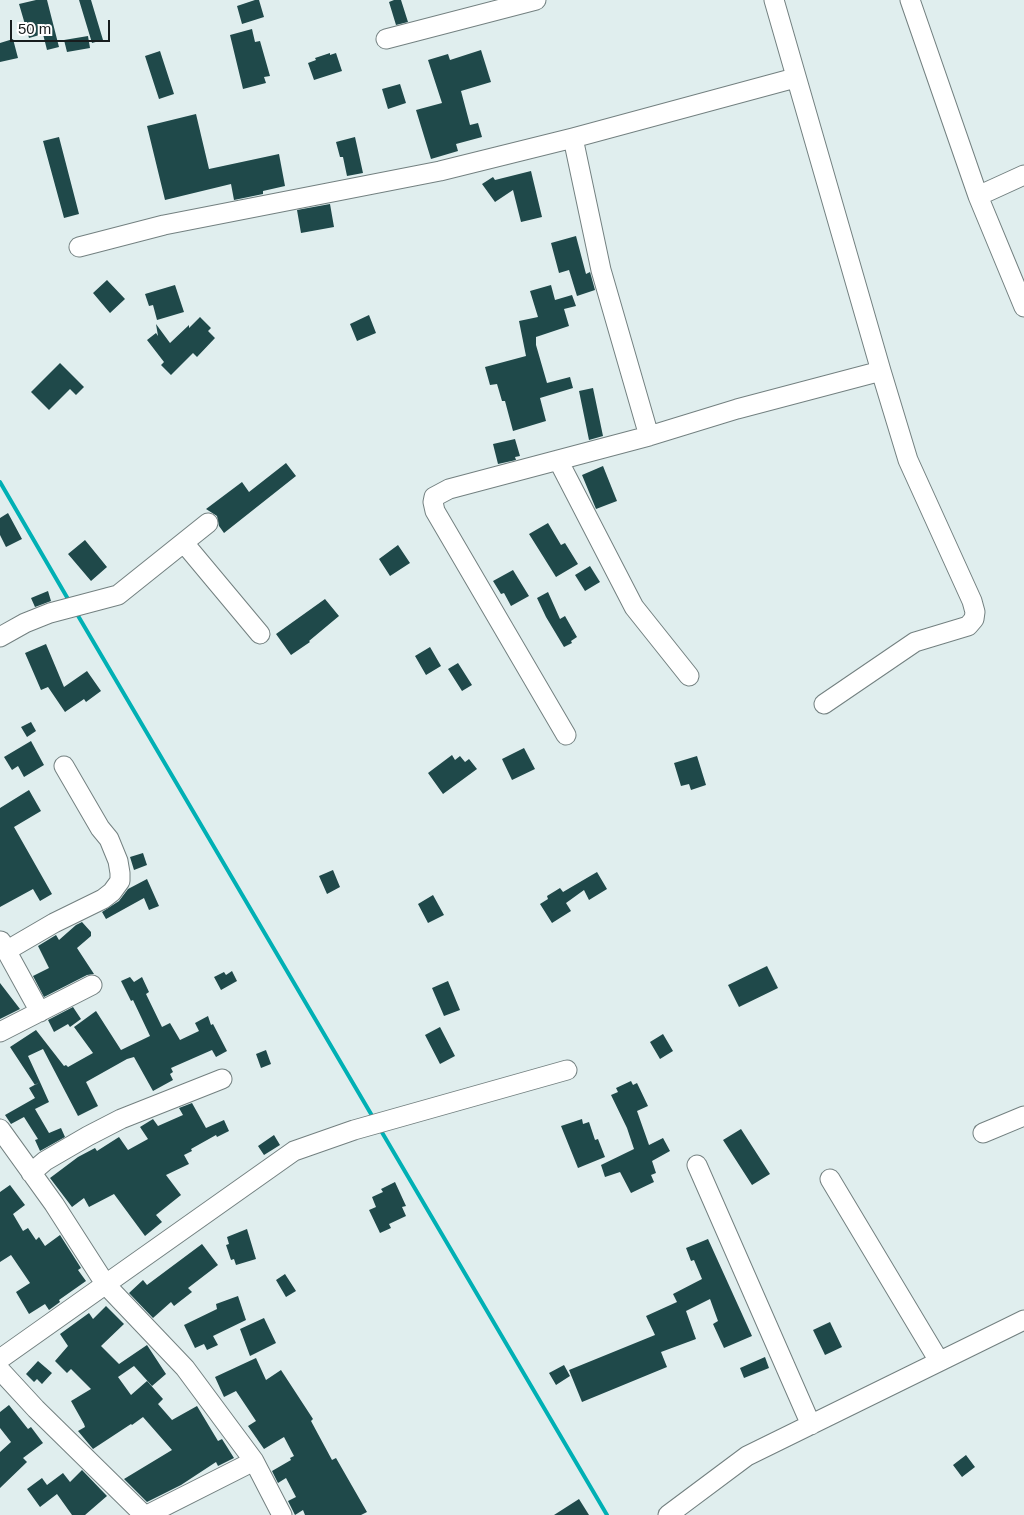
<!DOCTYPE html>
<style>
body{margin:0}
#map{position:relative;width:1024px;height:1515px;overflow:hidden;background:#e0eeee;font-family:Helvetica,sans-serif}
canvas{display:block}
.scale{position:absolute;left:10px;top:20px;width:100px;height:22px;box-sizing:border-box;border:2px solid #181d1e;border-top:0;padding-left:6px;font-size:15px;line-height:18px;white-space:nowrap;color:#181d1e;-webkit-text-stroke:4px #fff;paint-order:stroke}
</style>
<div id="map">
<canvas width="1024" height="1515"></canvas>
<div class="scale">50 m</div>
</div>
<script>
const c = document.querySelector('canvas').getContext('2d');
c.lineJoin = 'round';
function toPath(rows) {
  const path = new Path2D();
  for (const r of rows) {
    path.moveTo(r[0], r[1]);
    for (let i = 2; i < r.length; i += 2) path.lineTo(r[i], r[i + 1]);
  }
  return path;
}
function stroke(path, color, width, dash) {
  c.strokeStyle = color;
  c.lineWidth = width;
  c.lineCap = dash ? 'butt' : 'round';
  c.setLineDash(dash || []);
  c.stroke(path);
}
function paint(path, color) {
  c.fillStyle = color;
  c.fill(path, 'evenodd');
}
stroke(toPath([
 [0,482,68,599],
 [77,614,374,1119],
 [380,1129,607,1515]
]), '#00b0b4', 4);
paint(toPath([
 [36,0,47,0,59,47,47,50,43,34,29,38,19,4],
 [79,0,91,0,103,40,92,43],
 [255,0,259,0,264,17,242,24,237,6],
 [394,0,401,0,408,22,396,25,389,2],
 [252,29,255,42,260,41,270,76,264,77,266,83,243,89,230,35],
 [88,36,90,48,67,52,64,40],
 [13,39,18,58,0,62,0,43],
 [481,50,491,82,461,91,470,125,478,123,482,137,456,144,458,151,431,159,416,110,442,103,428,60,448,54,450,60],
 [160,51,174,94,159,99,145,56],
 [330,53,330,55,336,53,342,71,314,80,308,63,316,60,315,58],
 [400,84,406,103,388,109,382,89],
 [196,114,209,169,279,154,285,186,263,191,263,194,234,200,231,184,165,200,147,126],
 [59,137,79,214,64,218,43,141],
 [355,137,363,173,347,176,343,157,340,157,336,142],
 [531,171,542,217,521,222,513,190,495,202,482,184,493,177,495,180],
 [330,204,334,227,301,233,297,210],
 [576,236,586,274,590,272,595,290,577,296,569,270,559,273,551,243],
 [107,280,125,299,110,313,93,293],
 [175,285,184,312,157,320,153,305,149,306,145,294],
 [551,285,555,300,572,295,576,306,564,309,569,326,536,337,536,345,547,383,570,377,573,388,540,398,546,421,513,431,505,401,502,401,497,384,490,385,485,367,526,356,519,321,538,317,530,291],
 [369,315,376,333,357,341,350,324],
 [200,317,211,328,208,331,215,338,197,357,193,353,171,375,161,365,164,362,147,340,156,333,158,336,156,324,170,343,189,325,189,328],
 [60,363,84,387,76,395,70,389,49,410,31,392],
 [593,388,603,436,589,440,579,391],
 [515,439,520,456,515,457,516,460,498,464,493,444],
 [286,463,296,476,224,533,219,526,217,516,206,509,242,482,249,492],
 [603,466,617,501,596,509,582,475],
 [8,513,22,539,6,547,0,535,0,518],
 [548,523,561,545,565,543,578,564,556,577,529,534],
 [85,540,107,567,91,581,68,554],
 [398,545,410,563,390,576,379,559],
 [590,566,600,582,585,591,575,575],
 [513,570,529,596,511,606,504,593,501,594,493,581],
 [48,591,51,601,35,607,31,598],
 [548,592,560,619,565,616,577,637,571,641,572,643,564,647,546,617,537,598],
 [325,599,339,616,309,641,310,642,291,655,276,634],
 [46,644,64,687,87,671,101,691,86,702,84,699,65,712,48,687,41,690,25,653],
 [430,647,441,666,426,675,415,656],
 [458,663,472,685,462,691,448,669],
 [31,722,36,731,27,737,21,727],
 [31,741,44,765,24,777,18,766,12,770,4,757],
 [524,748,535,769,512,780,502,759],
 [452,755,455,760,460,756,465,762,469,759,477,769,443,794,428,773],
 [697,756,706,785,691,790,689,784,681,786,674,763],
 [29,790,41,811,14,827,52,894,40,901,33,889,0,907,0,808],
 [143,853,147,865,134,870,130,857],
 [333,870,340,887,327,894,319,876],
 [597,872,607,889,589,900,584,890,566,903,571,911,552,923,540,904,548,899,547,896,560,888,563,892],
 [147,879,159,906,149,910,144,898,106,919,102,912,119,901,128,889],
 [433,895,444,915,428,923,418,904],
 [82,922,91,932,91,936,77,948,94,974,87,975,44,997,33,976,49,968,38,946,56,935,59,940,76,925],
 [767,966,778,988,739,1007,728,985],
 [232,971,237,981,221,990,214,977,224,972,226,975],
 [130,977,134,982,142,977,149,992,146,994,162,1027,170,1023,180,1040,199,1031,195,1023,208,1016,211,1025,213,1024,227,1051,216,1057,212,1050,171,1068,173,1072,170,1074,173,1080,153,1091,134,1057,127,1059,86,1082,98,1106,78,1116,43,1049,28,1056,40,1082,35,1085,10,1047,36,1030,64,1066,66,1065,68,1067,93,1053,74,1027,96,1011,121,1050,150,1036,133,1000,131,1001,121,981],
 [448,981,460,1010,444,1016,432,988],
 [0,983,20,1009,0,1019],
 [73,1007,81,1019,70,1027,68,1024,54,1032,48,1020],
 [440,1027,455,1056,440,1064,425,1035],
 [663,1034,673,1051,660,1059,650,1042],
 [266,1050,271,1064,261,1068,256,1054],
 [631,1081,633,1085,637,1083,648,1106,637,1111,649,1145,663,1138,670,1151,652,1161,656,1173,651,1175,654,1182,631,1193,620,1172,605,1177,601,1165,634,1149,627,1128,611,1095,618,1092,616,1088],
 [40,1082,49,1102,35,1109,49,1133,61,1128,65,1137,40,1151,35,1140,38,1139,24,1117,11,1124,5,1115,35,1098,29,1088],
 [192,1103,206,1128,224,1120,229,1131,217,1137,216,1135,191,1149,192,1151,184,1155,189,1164,166,1175,181,1195,156,1215,162,1222,145,1236,114,1194,89,1207,84,1198,72,1207,50,1178,78,1157,95,1148,97,1151,119,1137,128,1150,148,1139,140,1127,153,1119,158,1126,183,1115,179,1108],
 [582,1119,583,1124,589,1122,595,1140,598,1139,605,1157,578,1168,561,1126],
 [741,1129,770,1174,752,1185,723,1140],
 [274,1135,280,1145,264,1155,258,1146],
 [395,1182,406,1206,402,1207,406,1216,389,1224,391,1228,380,1233,369,1210,376,1207,372,1197,383,1192,381,1189],
 [10,1185,25,1205,13,1214,23,1231,28,1228,36,1240,39,1237,45,1246,60,1235,81,1268,78,1270,86,1281,59,1300,60,1302,49,1310,45,1304,29,1314,16,1292,30,1283,11,1255,0,1262,0,1192],
 [247,1229,256,1259,236,1265,234,1259,231,1260,226,1245,229,1244,227,1237],
 [708,1239,752,1336,724,1348,713,1324,718,1321,710,1299,686,1311,696,1339,661,1352,667,1367,582,1402,569,1370,655,1335,646,1316,677,1302,673,1294,702,1279,694,1260,691,1261,686,1248],
 [202,1244,218,1265,188,1288,192,1292,174,1306,171,1302,153,1318,129,1293,143,1280,147,1285],
 [285,1274,296,1291,286,1297,276,1280],
 [238,1296,246,1320,213,1336,218,1345,207,1350,204,1344,195,1348,184,1325,217,1309,216,1304],
 [106,1306,124,1324,101,1346,119,1364,147,1345,166,1374,152,1386,134,1366,118,1377,131,1395,147,1381,163,1399,158,1404,172,1420,197,1406,218,1441,222,1439,234,1458,218,1466,216,1462,181,1485,147,1502,124,1479,172,1450,143,1417,132,1425,131,1424,93,1449,78,1431,85,1427,84,1424,71,1401,91,1389,71,1369,67,1373,55,1361,68,1346,60,1334,89,1313,93,1319],
 [264,1318,276,1343,250,1356,240,1329],
 [830,1322,842,1347,825,1355,813,1330],
 [765,1357,769,1368,744,1378,740,1368],
 [256,1358,266,1380,281,1370,313,1419,311,1421,332,1460,336,1458,367,1512,361,1515,305,1515,303,1510,295,1515,288,1501,296,1497,286,1478,278,1483,272,1471,291,1460,290,1458,294,1456,284,1437,264,1449,248,1426,256,1421,236,1391,224,1397,215,1377],
 [38,1361,52,1373,42,1384,37,1379,34,1382,26,1374],
 [564,1365,570,1376,556,1385,549,1373],
 [9,1405,28,1429,31,1427,43,1443,23,1458,27,1462,0,1488,0,1452,11,1442,0,1428,0,1412],
 [966,1455,975,1467,962,1477,953,1465],
 [82,1470,107,1496,85,1515,72,1515,57,1494,40,1507,27,1489,42,1478,47,1485,63,1473,70,1482],
 [579,1499,589,1515,554,1515]
]), '#1f494a');
const minor = toPath([
 [774,0,881,371,908,460,972,601,975,612,974,619,968,626,915,642,824,704],
 [910,0,978,196,1024,307],
 [386,39,536,0],
 [573,138,601,270,649,436],
 [978,196,1024,175],
 [79,247,164,225,440,171,573,138,795,78],
 [558,460,634,607,689,676],
 [184,543,260,634],
 [0,637,25,623,50,613,118,595,208,523],
 [566,735,435,511,433,502,434,497,449,489,649,436,737,409,881,371],
 [1,941,40,1012],
 [6,951,54,923,103,899,112,892,120,881,120,873,118,861,109,839,100,828,64,766],
 [0,1032,92,985],
 [0,1129,54,1204,106,1285,185,1368,254,1461,282,1515],
 [983,1133,1024,1116],
 [697,1165,811,1425],
 [31,1173,45,1161,88,1136,121,1119,222,1079],
 [830,1179,939,1361],
 [0,1359,294,1151,354,1130,567,1070],
 [0,1370,36,1409,144,1515],
 [147,1515,254,1461],
 [668,1515,747,1456,1024,1320]
]);
stroke(minor, '#738080', 21);
stroke(minor, '#fff', 19);
</script>
